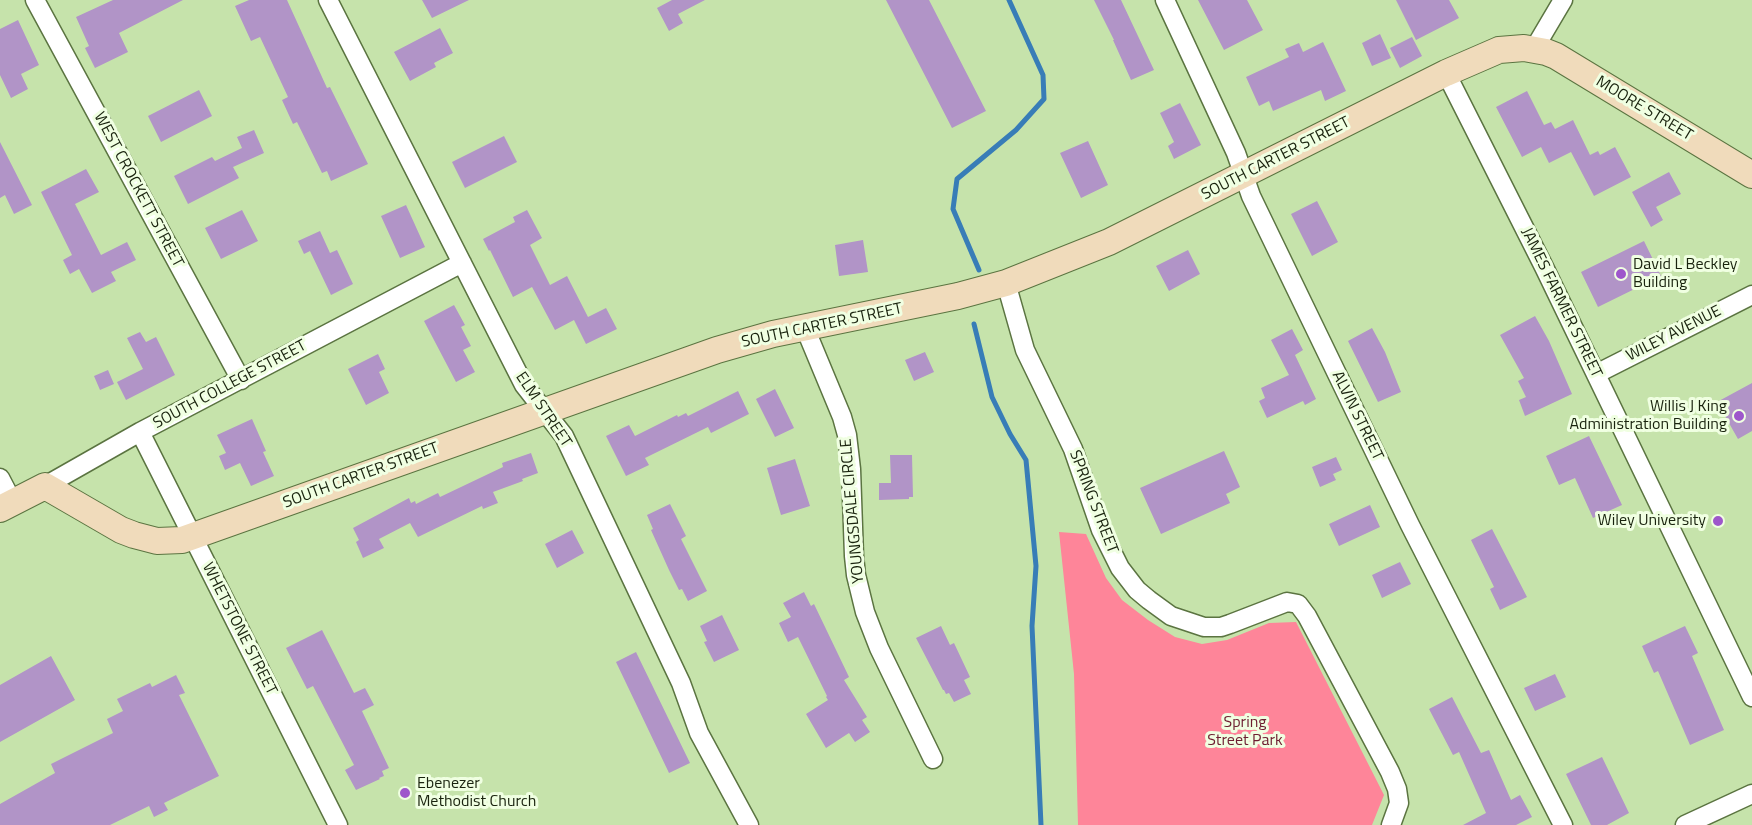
<!DOCTYPE html>
<style>
body{margin:0}
canvas{display:block;background:#c6e3ab}
</style>
<canvas width="1752" height="825"></canvas>
<script>
const c = document.querySelector('canvas').getContext('2d');
c.lineJoin = 'round';
function paint(path, color) {
  c.fillStyle = color;
  c.fill(path, 'evenodd');
}
function toPath(rows) {
  const path = new Path2D();
  for (const r of rows) {
    path.moveTo(r[0], r[1]);
    for (let i = 2; i < r.length; i += 2) path.lineTo(r[i], r[i + 1]);
  }
  return path;
}
function stroke(path, color, width, dash) {
  c.strokeStyle = color;
  c.lineWidth = width;
  c.lineCap = dash ? 'butt' : 'round';
  c.setLineDash(dash || []);
  c.stroke(path);
}
function write(font, color, halo, rows, align = 'center') {
  c.font = font + ' "Titillium Web",sans-serif';
  c.lineWidth = 6;
  c.setLineDash([]);
  c.textBaseline = 'middle';
  c.strokeStyle = halo;
  c.fillStyle = color;
  for (const [text, x, y, turn = 0] of rows) {
    c.save();
    c.translate(x, y);
    c.rotate((+turn || 0) * Math.PI / 180);
    c.textAlign = isNaN(turn) ? turn : align;
    if (halo) c.strokeText(text, 0, 0);
    c.fillText(text, 0, 0);
    c.restore();
  }
}
paint(toPath([
 [1059,532,1086,534,1106,578,1122,600,1148,620,1175,637,1202,644,1227,640,1269,623,1296,622,1384,795,1372,825,1078,825,1074,674]
]), '#fe8599');
stroke(toPath([
 [979,270,953,209,957,179,1016,130,1044,99,1043,75,1009,0],
 [974,324,992,397,1010,434,1026,460,1036,566,1032,626,1041,825]
]), '#387db7', 5);
paint(toPath([
 [113,0,183,0,119,33,128,52,95,68,85,48,89,46,76,17],
 [249,0,287,0,327,88,330,87,368,164,331,181,327,171,322,173,297,122,293,124,282,100,288,97,260,37,251,41,235,6],
 [422,0,469,0,432,18],
 [672,0,705,0,678,14,683,23,669,31,657,8],
 [886,0,929,0,986,111,952,128],
 [1094,0,1121,0,1154,70,1131,80,1113,40,1114,40],
 [1198,0,1247,0,1263,30,1224,50],
 [1396,0,1449,0,1459,18,1416,40],
 [18,20,39,65,21,74,28,89,11,98,0,75,0,29],
 [440,28,453,53,434,63,436,67,410,81,394,52],
 [1380,34,1391,58,1372,66,1362,43],
 [1412,37,1422,56,1400,68,1390,48],
 [1323,42,1346,91,1325,101,1321,90,1273,111,1269,101,1259,106,1246,77,1289,57,1285,49,1299,43,1303,52],
 [199,90,212,116,161,142,148,116],
 [1527,91,1544,125,1551,122,1555,129,1573,120,1590,155,1598,151,1600,155,1615,147,1631,177,1594,196,1571,152,1549,163,1541,147,1522,157,1496,107],
 [1180,103,1201,145,1174,159,1168,146,1174,142,1160,113],
 [254,130,264,153,233,167,239,178,188,204,174,176,212,157,215,161,242,148,237,137],
 [504,136,517,162,465,188,452,162],
 [1088,141,1108,185,1081,198,1060,153],
 [0,142,32,205,14,214,5,195,0,198],
 [86,169,99,192,75,204,101,255,127,242,136,260,111,272,116,281,92,293,79,269,70,274,63,260,72,255,41,192],
 [1669,172,1681,194,1656,207,1663,220,1651,227,1632,192],
 [1317,201,1338,242,1312,256,1291,214],
 [406,205,425,247,400,258,381,216],
 [242,210,258,241,221,259,205,228],
 [527,210,542,238,530,245,550,285,567,276,588,317,606,308,617,329,586,344,574,320,555,330,532,287,513,297,490,250,489,251,483,239,515,222,513,217],
 [320,231,330,253,337,250,353,284,331,295,310,251,304,254,298,241],
 [863,240,868,272,839,276,835,245],
 [1644,241,1661,276,1598,307,1581,272],
 [1188,250,1200,274,1169,291,1156,266],
 [454,305,465,325,461,327,471,346,463,350,475,372,456,382,424,321],
 [1535,316,1549,341,1572,394,1525,416,1519,400,1526,397,1518,381,1524,378,1500,335],
 [1372,328,1385,352,1401,392,1378,402,1348,341],
 [1292,329,1303,350,1295,355,1316,399,1305,405,1303,401,1267,418,1259,401,1265,398,1261,388,1289,375,1271,340],
 [140,332,146,342,156,337,175,375,126,400,117,382,143,369,127,338],
 [925,352,934,372,914,381,905,360],
 [378,354,385,369,379,372,389,393,366,405,348,369],
 [108,370,114,384,100,390,94,376],
 [1752,383,1752,431,1738,439,1717,402],
 [775,389,794,428,775,437,756,399],
 [738,391,749,414,711,433,708,427,645,458,649,465,626,476,606,436,629,425,635,436,677,415,678,417,686,413,688,416],
 [252,419,266,451,263,452,274,476,251,486,240,463,225,470,219,456,226,453,217,435],
 [1589,436,1622,505,1593,518,1575,478,1559,485,1546,456],
 [1224,451,1240,487,1226,494,1230,503,1161,534,1140,488],
 [531,453,538,473,522,479,523,481,493,492,498,503,483,509,482,506,418,537,410,523,379,539,384,548,363,558,356,542,359,540,353,528,409,498,411,503,415,501,416,504,438,493,440,497,503,467,502,463],
 [890,455,912,455,913,497,909,497,909,499,879,500,879,483,891,483],
 [1336,457,1342,470,1333,474,1336,480,1320,487,1312,467],
 [795,459,810,506,781,515,767,468],
 [670,504,686,536,681,539,707,591,688,601,682,589,679,590,669,570,651,530,653,529,647,515],
 [1370,505,1380,527,1339,546,1329,524],
 [1492,529,1527,597,1500,610,1490,589,1494,587,1471,540],
 [572,530,584,553,557,568,545,544],
 [1400,562,1411,584,1382,598,1372,575],
 [804,592,811,606,814,604,849,677,844,680,867,717,862,720,870,732,855,742,849,733,826,748,806,714,828,700,826,697,827,696,798,637,788,642,779,623,791,617,783,603],
 [722,615,739,650,714,662,704,642,707,641,700,626],
 [941,626,950,645,954,643,970,677,964,680,971,694,954,702,949,693,946,694,944,690,943,690,916,638],
 [1685,626,1698,653,1692,656,1724,730,1690,745,1658,671,1654,673,1642,646],
 [322,630,354,693,365,688,374,705,362,711,389,768,382,771,384,776,379,778,380,779,356,790,345,770,354,765,313,686,307,689,286,648],
 [636,652,690,763,669,773,616,662],
 [51,656,75,700,0,742,0,685],
 [1555,674,1566,697,1535,711,1524,688],
 [176,675,185,693,179,695,219,776,164,803,168,810,154,817,149,806,110,825,0,825,0,804,55,773,51,764,113,733,107,719,123,711,117,699,150,683,152,687],
 [1452,697,1481,753,1489,750,1511,800,1520,795,1532,817,1516,825,1463,825,1486,813,1459,752,1453,755,1429,709],
 [1602,757,1629,813,1607,825,1591,825,1566,774]
]), '#b194c7');
const street = toPath([
 [35,0,241,380],
 [328,0,524,385,564,436,681,683,699,733,749,825],
 [1165,0,1236,153,1251,196,1410,525,1563,825],
 [1534,49,1563,0],
 [1446,73,1544,267,1752,697],
 [1006,283,1025,350,1073,449,1101,530,1120,568,1137,590,1149,600,1171,616,1204,627,1221,627,1230,624,1287,602,1298,604,1307,616,1390,772,1397,789,1399,803,1391,825],
 [805,328,842,417,847,435,851,469,854,556,856,575,865,612,879,648,933,759],
 [1596,374,1752,295],
 [140,432,338,825],
 [0,478,13,503],
 [45,486,140,432,462,263],
 [1685,825,1752,794]
]);
const secondary = toPath([
 [0,509,45,486,121,530,134,535,157,541,182,540,717,350,773,334,958,296,1006,283,1109,242,1446,73,1499,50,1524,48,1546,52,1556,56,1752,175]
]);
stroke(street, '#5b7441', 21);
stroke(secondary, '#5b7441', 28);
stroke(street, '#fff', 18);
stroke(secondary, '#f0dbbb', 26);
for (const [x, y, r, color] of [
 [1621,274,6,"#9e57cb"],
 [1739,416,6,"#9e57cb"],
 [1718,521,6,"#9e57cb"],
 [405,793,6,"#9e57cb"]
]) {
  const dot = new Path2D();
  dot.arc(x, y, r, 0, 2 * Math.PI);
  c.fillStyle = color;
  c.fill(dot);
  stroke(dot, '#f0ffe2', 2);
}
write('16px', '#19230e', '#f0ffe2', [
 ["MOORE STREET",1644,109,31],
 ["SOUTH CARTER STREET",1276,159,-27],
 ["WEST CROCKETT STREET",138,190,62],
 ["JAMES FARMER STREET",1561,303,64],
 ["SOUTH CARTER STREET",822,326,-12],
 ["WILEY AVENUE",1674,334,-27],
 ["SOUTH COLLEGE STREET",230,385,-28],
 ["ELM STREET",543,410,56],
 ["ALVIN STREET",1357,416,64],
 ["SOUTH CARTER STREET",361,476,-20],
 ["SPRING STREET",1093,502,69],
 ["YOUNGSDALE CIRCLE",853,511,-95],
 ["WHETSTONE STREET",239,629,63]
]);
write('16px', '#19230e', '#f0ffe2', [
 ["David L Beckley",1633,265],
 ["Building",1633,283],
 ["Willis J King",1727,407,"right"],
 ["Administration Building",1727,425,"right"],
 ["Wiley University",1706,521,"right"],
 ["Ebenezer",417,784],
 ["Methodist Church",417,802]
], 'left');
write('16px', '#6d1d30', '#f0ffe2', [
 ["Spring",1245,723],
 ["Street Park",1245,741]
]);
</script>
